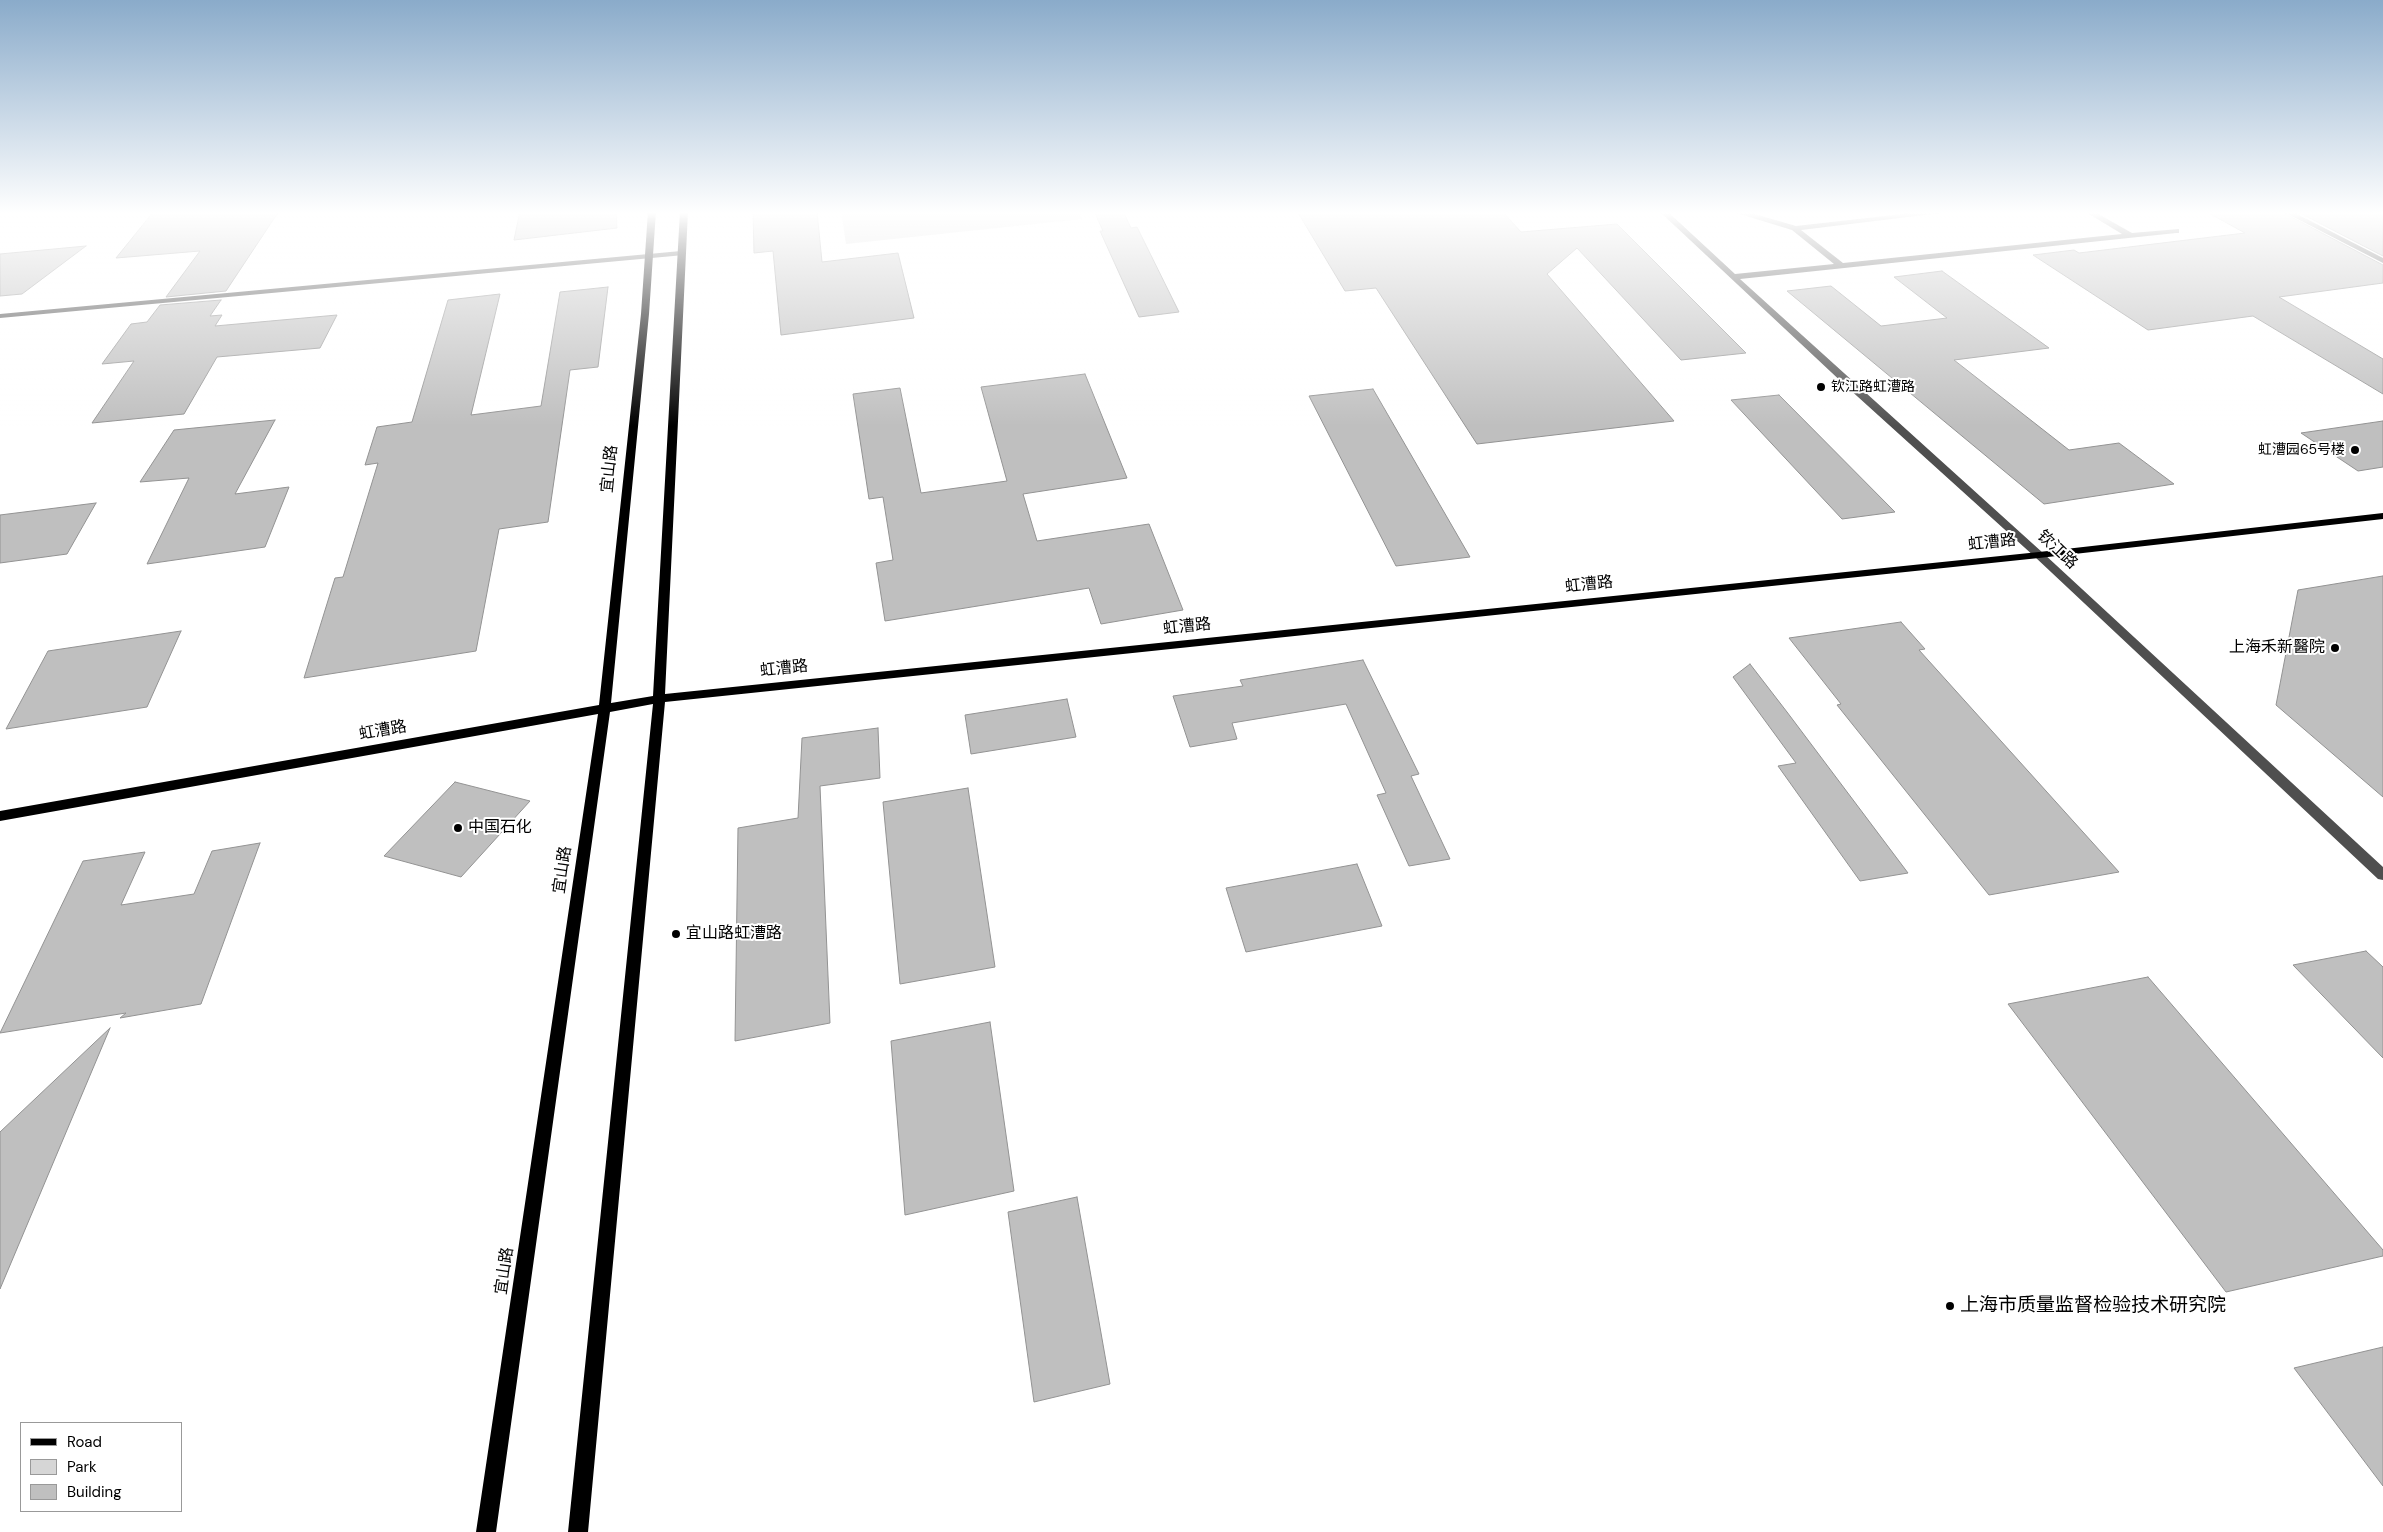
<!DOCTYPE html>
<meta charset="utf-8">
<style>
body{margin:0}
#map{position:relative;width:2383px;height:1532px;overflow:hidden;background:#fff;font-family:"DM Sans",sans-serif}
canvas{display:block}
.legend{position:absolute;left:20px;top:1422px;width:162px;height:90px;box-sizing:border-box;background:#fff;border:1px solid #999;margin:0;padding:6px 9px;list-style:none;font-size:15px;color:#000}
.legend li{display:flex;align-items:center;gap:10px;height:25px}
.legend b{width:25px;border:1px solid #999}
</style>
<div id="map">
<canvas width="2383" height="1532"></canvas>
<ul class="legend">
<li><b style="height:6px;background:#000"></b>Road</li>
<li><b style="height:14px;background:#d6d6d6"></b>Park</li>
<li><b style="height:14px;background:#bfbfbf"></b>Building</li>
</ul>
</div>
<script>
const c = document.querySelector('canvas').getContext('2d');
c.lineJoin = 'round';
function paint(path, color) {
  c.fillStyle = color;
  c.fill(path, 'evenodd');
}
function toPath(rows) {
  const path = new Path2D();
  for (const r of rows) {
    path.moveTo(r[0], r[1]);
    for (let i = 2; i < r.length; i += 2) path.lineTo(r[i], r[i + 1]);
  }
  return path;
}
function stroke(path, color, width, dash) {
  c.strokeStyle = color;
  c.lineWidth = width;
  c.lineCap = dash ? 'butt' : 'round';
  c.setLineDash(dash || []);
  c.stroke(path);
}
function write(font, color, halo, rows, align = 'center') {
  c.font = font + ' "DM Sans","Noto Sans SC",sans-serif';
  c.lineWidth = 4;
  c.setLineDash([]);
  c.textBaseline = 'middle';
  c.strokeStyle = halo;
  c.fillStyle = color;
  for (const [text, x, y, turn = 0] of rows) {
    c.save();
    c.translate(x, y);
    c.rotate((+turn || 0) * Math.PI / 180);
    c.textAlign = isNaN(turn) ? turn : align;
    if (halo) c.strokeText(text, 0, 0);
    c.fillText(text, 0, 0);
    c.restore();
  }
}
paint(toPath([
 [841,211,1079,211,1082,219,846,244]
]), '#d6d6d6');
const building = toPath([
 [154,211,279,211,226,291,166,297,200,251,116,258,154,211],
 [520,211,616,211,617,228,514,240,520,211],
 [753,211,817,211,822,262,898,253,914,318,781,335,773,251,754,253,753,211],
 [1094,211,1123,211,1131,228,1137,227,1179,312,1139,317,1100,231,1103,231,1094,211],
 [1297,211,1502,211,1521,232,1617,224,1746,353,1681,360,1577,248,1547,274,1674,421,1477,444,1376,288,1345,291,1297,211],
 [2205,211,2280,211,2383,265,2383,283,2279,297,2383,359,2383,394,2253,316,2148,330,2033,255,2074,250,2079,253,2245,233,2205,211],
 [2296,211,2383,211,2383,256,2296,211],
 [86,246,22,294,0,296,0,254,86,246],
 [1942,271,2049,348,1954,360,2069,450,2119,443,2174,484,2044,504,1787,291,1831,286,1881,326,1947,318,1894,277,1942,271],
 [608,287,598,367,570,370,548,522,499,529,476,651,304,678,335,578,343,577,378,463,365,465,377,427,412,422,448,300,500,294,471,415,541,406,560,292,608,287],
 [221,300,210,316,222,315,215,326,337,315,320,348,217,357,184,414,92,423,134,361,102,364,131,324,147,322,160,305,221,300],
 [1085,374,1127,478,1023,494,1037,541,1149,524,1183,610,1101,624,1089,588,885,621,876,563,893,560,883,497,869,499,853,394,900,388,921,493,1007,481,981,387,1085,374],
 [1373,389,1470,557,1396,566,1309,396,1373,389],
 [1779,395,1895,512,1842,519,1731,400,1779,395],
 [275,420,235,494,289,487,265,547,147,564,189,478,140,482,174,430,275,420],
 [2383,421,2383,467,2358,471,2301,433,2383,421],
 [96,503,67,554,0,563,0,515,96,503],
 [2383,576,2383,797,2276,705,2298,590,2383,576],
 [1901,622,1925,649,1919,650,2119,872,1989,895,1837,705,1841,704,1789,638,1901,622],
 [181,631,147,707,6,729,48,651,181,631],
 [1363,660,1419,774,1411,776,1450,859,1409,866,1377,795,1386,793,1346,704,1232,723,1237,739,1190,747,1173,696,1243,686,1240,680,1363,660],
 [1750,664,1787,712,1908,873,1860,881,1778,766,1796,763,1733,677,1750,664],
 [1067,699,1076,737,971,754,965,715,1067,699],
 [878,728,880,778,820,786,830,1023,735,1041,738,828,798,818,802,738,878,728],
 [455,782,530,801,461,877,384,856,455,782],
 [968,788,995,967,900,984,883,802,968,788],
 [260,843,201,1004,120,1018,126,1013,0,1033,83,861,145,852,121,905,194,894,212,851,260,843],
 [1357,864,1382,926,1246,952,1226,888,1357,864],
 [2366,951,2383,967,2383,1058,2293,965,2366,951],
 [2148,977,2383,1250,2383,1256,2226,1292,2008,1004,2148,977],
 [990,1022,1014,1191,905,1215,891,1041,990,1022],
 [110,1028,0,1289,0,1132,110,1028],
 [1077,1197,1110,1384,1034,1402,1008,1212,1077,1197],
 [2383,1347,2383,1486,2294,1368,2383,1347]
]);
paint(building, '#bfbfbf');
stroke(building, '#939393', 1);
paint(toPath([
 [1659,211,1667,211,1735,274,1834,264,1792,230,1730,211,1744,211,1796,226,1929,211,1957,211,1801,230,1843,263,2122,234,2084,211,2093,211,2132,233,2179,229,2179,233,2176,233,1740,279,2043,553,2383,867,2383,880,2378,879,2035,557,1847,387,1659,211],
 [2282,211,2291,211,2383,258,2383,263,2282,211],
 [681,251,685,253,684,255,0,318,0,314,681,251]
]), '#4f4f4f');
paint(toPath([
 [648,211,656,211,649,314,611,703,653,696,680,211,688,211,665,694,2039,552,2383,513,2383,519,2039,558,665,702,588,1532,568,1532,653,704,610,712,496,1532,476,1532,598,714,0,821,0,811,599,705,641,314,648,211]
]), '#000');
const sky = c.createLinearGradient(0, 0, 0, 426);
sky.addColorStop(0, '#8aabca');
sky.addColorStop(0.5, '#fff');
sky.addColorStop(1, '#ffffff00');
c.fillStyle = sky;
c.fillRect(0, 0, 2383, 426);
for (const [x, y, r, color] of [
 [1821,387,5,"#000"],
 [2355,450,5,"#000"],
 [2335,648,5,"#000"],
 [458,828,5,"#000"],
 [676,934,5,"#000"],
 [1950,1306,5,"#000"]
]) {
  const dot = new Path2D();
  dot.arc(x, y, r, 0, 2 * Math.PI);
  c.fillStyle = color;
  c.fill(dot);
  stroke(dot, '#fff', 2);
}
write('14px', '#000', '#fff', [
 ["钦江路虹漕路",1831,387],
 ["虹漕园65号楼",2345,450,"right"]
], 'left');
write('16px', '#000', '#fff', [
 ["宜山路",610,469,-84],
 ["虹漕路",1992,543,-6],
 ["钦江路",2057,550,43],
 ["虹漕路",1589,585,-6],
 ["虹漕路",1187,627,-6],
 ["虹漕路",784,669,-6],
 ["虹漕路",383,731,-10],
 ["宜山路",563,870,-82],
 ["宜山路",505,1271,-82]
]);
write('16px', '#000', '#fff', [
 ["上海禾新醫院",2325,648,"right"],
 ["中国石化",468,828],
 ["宜山路虹漕路",686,934]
], 'left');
write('19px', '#000', '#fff', [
 ["上海市质量监督检验技术研究院",1960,1306]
], 'left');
</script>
